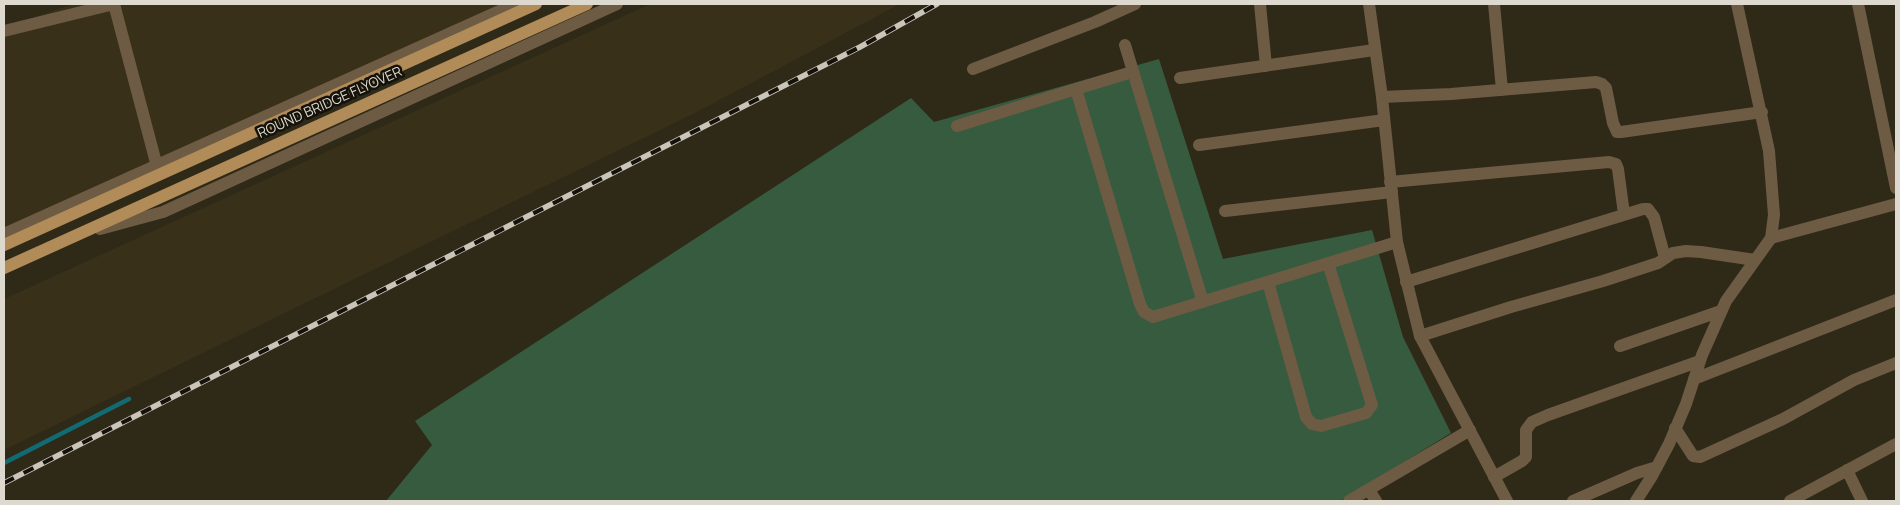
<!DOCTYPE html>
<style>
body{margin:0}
#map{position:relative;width:1900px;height:505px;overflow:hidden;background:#2f2918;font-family:Manrope,sans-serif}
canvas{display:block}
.frame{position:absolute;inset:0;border:5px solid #ddd9ce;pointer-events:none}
</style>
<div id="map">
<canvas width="1900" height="505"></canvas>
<div class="frame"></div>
</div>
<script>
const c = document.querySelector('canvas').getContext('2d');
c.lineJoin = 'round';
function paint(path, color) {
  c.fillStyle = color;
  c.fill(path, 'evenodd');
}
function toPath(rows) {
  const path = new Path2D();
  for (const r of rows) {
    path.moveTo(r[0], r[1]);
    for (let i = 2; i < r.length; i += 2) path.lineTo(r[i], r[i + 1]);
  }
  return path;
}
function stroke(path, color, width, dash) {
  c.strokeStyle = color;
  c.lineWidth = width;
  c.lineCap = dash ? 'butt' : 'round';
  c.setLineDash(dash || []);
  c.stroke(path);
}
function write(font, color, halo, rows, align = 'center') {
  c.font = font + ' Manrope,sans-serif';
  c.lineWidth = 5;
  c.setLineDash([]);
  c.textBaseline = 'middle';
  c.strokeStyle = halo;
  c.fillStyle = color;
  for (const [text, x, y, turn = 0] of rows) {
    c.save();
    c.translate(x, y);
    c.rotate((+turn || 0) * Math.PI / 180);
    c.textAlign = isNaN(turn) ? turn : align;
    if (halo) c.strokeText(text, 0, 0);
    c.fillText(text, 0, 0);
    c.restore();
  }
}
paint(toPath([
 [72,4,509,4,4,231,4,28],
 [650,4,900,4,695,113,4,450,4,299]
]), '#383018');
paint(toPath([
 [1159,59,1223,259,1372,230,1403,337,1451,433,1340,501,386,501,432,445,415,421,911,98,934,122]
]), '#365b3f');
stroke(toPath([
 [4,463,129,399]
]), '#126b72', 4.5);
stroke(toPath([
 [114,4,159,174],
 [1260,4,1266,66],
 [1494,4,1502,90],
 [1737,4,1769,151,1774,215,1771,238],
 [1858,4,1896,188],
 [4,31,114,4],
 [1125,45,1203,302],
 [973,69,1095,22,1135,4],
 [1180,78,1374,50],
 [1076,89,1132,72],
 [1382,97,1451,94,1596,82,1602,84,1606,88,1613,123,1617,132,1621,132,1762,112],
 [957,126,1076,89,1140,304,1144,312,1153,317,1397,242],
 [1199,145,1384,120],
 [1390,182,1609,162,1616,164,1618,169,1624,214],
 [1225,211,1392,192],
 [1268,282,1306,417,1312,424,1321,426,1366,413,1372,405,1328,263],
 [1406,282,1643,209,1648,209,1654,217,1665,258],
 [1420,336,1511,307,1603,281,1658,263,1673,253,1686,251,1701,252,1755,260],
 [1620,346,1721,311],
 [1694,379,1896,300],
 [1675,428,1693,456,1700,457,1783,419,1854,380,1896,363],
 [1847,470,1862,501],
 [1494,477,1522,461,1526,457,1526,430,1532,422,1548,415,1700,361],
 [1369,490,1376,501],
 [1349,501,1470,430],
 [1573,501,1637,473,1657,467],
 [1636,501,1652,476,1669,444,1686,404,1702,355,1726,301,1771,238,1896,204],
 [1790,501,1896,444]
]), '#6e5b43', 12);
stroke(toPath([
 [1369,4,1382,97,1397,242,1420,336,1507,501],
 [100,229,163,212,617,4],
 [4,234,515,4]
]), '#6e5b43', 12);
stroke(toPath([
 [4,245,536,4],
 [4,268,587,4]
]), '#b18b58', 12);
const rail = toPath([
 [4,483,860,47,937,4]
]);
stroke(rail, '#c9c5b9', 5.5);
stroke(rail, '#15120b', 4, [11]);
write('14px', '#ddd9ce', '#15120b', [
 ["ROUND BRIDGE FLYOVER",330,103,-24]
]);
</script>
